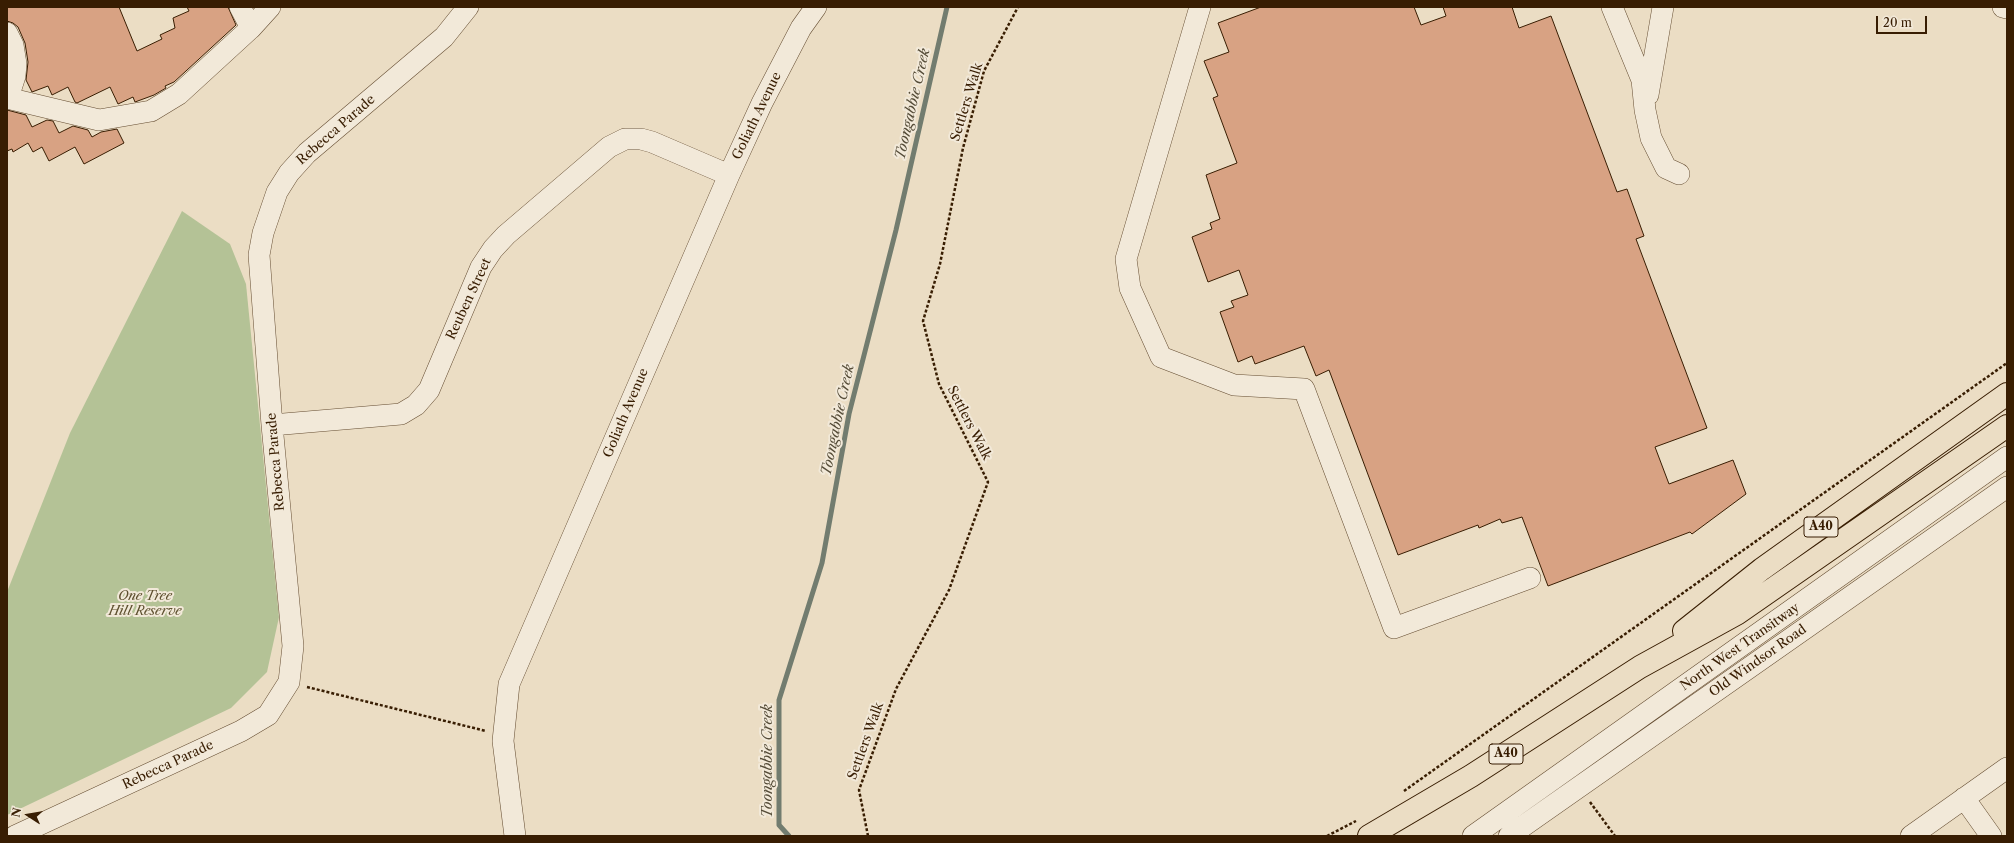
<!DOCTYPE html>
<style>
body{margin:0}
#map{position:relative;width:2014px;height:843px;overflow:hidden;background:#ebddc4;font-family:"Libre Caslon Text",serif}
canvas{display:block}
.frame{position:absolute;inset:0;border:8px solid #381d02;pointer-events:none}
.north{position:absolute;left:8px;top:795px;width:40px;height:40px;-webkit-text-stroke:3px #f2e9d9;paint-order:stroke;rotate:282deg;font-size:11px;font-weight:700;line-height:16px;text-align:center;color:#381d02}
.north::after{content:'';display:block;margin:auto;width:14px;height:18px;background:#381d02;clip-path:polygon(50% 0,100% 100%,50% 72%,0 100%)}
.scale{position:absolute;left:1876px;top:16px;width:51px;height:18px;box-sizing:border-box;border:2px solid #381d02;border-top:0;padding-left:5px;font-size:12px;line-height:14px;white-space:nowrap;color:#381d02;-webkit-text-stroke:3px #f2e9d9;paint-order:stroke}
</style>
<div id="map">
<canvas width="2014" height="843"></canvas>
<div class="frame"></div>
<div class="north">N</div>
<div class="scale">20 m</div>
</div>
<script>
const c = document.querySelector('canvas').getContext('2d');
c.lineJoin = 'round';
function paint(path, color) {
  c.fillStyle = color;
  c.fill(path, 'evenodd');
}
function toPath(rows) {
  const path = new Path2D();
  for (const r of rows) {
    path.moveTo(r[0], r[1]);
    for (let i = 2; i < r.length; i += 2) path.lineTo(r[i], r[i + 1]);
  }
  return path;
}
function stroke(path, color, width, dash) {
  c.strokeStyle = color;
  c.lineWidth = width;
  c.lineCap = dash ? 'butt' : 'round';
  c.setLineDash(dash || []);
  c.stroke(path);
}
function write(font, color, halo, rows, align = 'center') {
  c.font = font + ' "Libre Caslon Text",serif';
  c.lineWidth = 4;
  c.setLineDash([]);
  c.textBaseline = 'middle';
  c.strokeStyle = halo;
  c.fillStyle = color;
  for (const [text, x, y, turn = 0] of rows) {
    c.save();
    c.translate(x, y);
    c.rotate((+turn || 0) * Math.PI / 180);
    c.textAlign = isNaN(turn) ? turn : align;
    if (halo) c.strokeText(text, 0, 0);
    c.fillText(text, 0, 0);
    c.restore();
  }
}
paint(toPath([
 [182,211,230,244,246,284,279,617,267,672,231,708,7,815,7,592,70,433]
]), '#b4c296');
stroke(toPath([
 [789,836,779,825,779,700,822,563,849,414,896,230,947,7]
]), '#727c6f', 5);
const building = toPath([
 [7,7,119,7,137,51,162,39,160,35,175,28,173,18,189,11,187,7,228,7,236,25,174,82,165,86,166,88,154,95,135,102,133,97,118,104,110,87,77,103,75,102,68,87,52,95,48,86,32,92,26,80,28,62,25,43,18,27,13,23,7,21,7,7],
 [1261,7,1414,7,1421,25,1446,16,1443,7,1512,7,1519,28,1551,16,1617,192,1627,189,1644,236,1636,239,1707,428,1655,447,1669,484,1733,460,1746,494,1692,534,1690,532,1548,586,1522,517,1502,523,1500,519,1479,528,1478,525,1398,555,1329,370,1316,376,1304,346,1255,364,1252,356,1238,362,1220,312,1234,307,1231,301,1248,295,1239,270,1208,282,1192,237,1212,229,1210,223,1220,219,1206,175,1237,163,1213,98,1218,96,1204,61,1229,52,1218,23,1261,7],
 [7,110,26,115,32,127,47,120,53,121,59,133,73,126,88,130,92,137,101,132,117,129,124,143,84,164,75,147,49,161,42,147,33,152,28,143,13,152,12,149,7,151,7,110]
]);
paint(building, '#d8a283');
stroke(building, '#381d02', 1);
const minor = toPath([
 [1200,7,1126,259,1130,288,1161,357,1234,385,1304,389,1394,628,1530,578],
 [1612,7,1642,80,1645,110,1651,138,1666,168,1679,174],
 [2003,7,2007,8],
 [251,28,270,7],
 [7,33,13,45,16,64,15,76,8,98],
 [1648,95,1663,7],
 [7,98,99,120,151,111,179,94,251,28,240,7],
 [272,425,401,414,416,405,429,390,481,267,493,249,506,235,609,147,625,139,641,139,652,142,729,175],
 [1964,798,1991,836],
 [15,836,241,731,268,715,289,682,293,646,272,425,259,255,263,233,277,192,289,173,307,153,444,37,468,7],
 [515,836,503,741,509,684,729,175,762,103,801,28,816,7],
 [1473,836,2007,457],
 [1509,836,2007,487],
 [1911,836,2007,768]
]);
const highway = toPath([
 [1684,631,1762,569,2007,394],
 [1369,836,1471,776,1640,667,1738,613,2007,426]
]);
stroke(minor, '#654d32', 22);
stroke(highway, '#381d02', 24);
stroke(toPath([
 [307,687,486,731],
 [1404,791,2007,363],
 [1590,802,1615,836],
 [868,836,859,790,896,689,949,590,988,482,939,384,923,321,940,264,963,148,984,71,1018,7],
 [1327,836,1356,821]
]), '#381d02', 2.5, [3, 2]);
stroke(minor, '#f2e9d9', 21);
stroke(highway, '#ebddc4', 22);
for (const [x, y, w] of [
 [1821,527,34],
 [1506,754,34]
]) {
  const box = new Path2D();
  box.roundRect(x - w / 2, y - 10, w, 20, 3);
  c.fillStyle = '#f2e9d9';
  c.fill(box);
  stroke(box, '#381d02', 1);
}
write('bold 12px', '#381d02', null, [
 ["A40",1821,527],
 ["A40",1506,754]
]);
write('13px', '#381d02', '#f2e9d9', [
 ["Settlers Walk",967,102,-73],
 ["Goliath Avenue",757,116,-64],
 ["Rebecca Parade",336,130,-41],
 ["Reuben Street",469,299,-65],
 ["Goliath Avenue",626,413,-67],
 ["Settlers Walk",969,423,63],
 ["Rebecca Parade",276,462,-95],
 ["North West Transitway",1740,647,-35],
 ["Old Windsor Road",1758,661,-35],
 ["Settlers Walk",866,741,-70],
 ["Rebecca Parade",168,765,-25]
]);
write('italic 13px', '#5d4f2e', '#f2e9d9', [
 ["One Tree",145,596],
 ["Hill Reserve",145,611]
]);
write('italic 14px', '#554c38', '#f2e9d9', [
 ["Toongabbie Creek",913,104,-77],
 ["Toongabbie Creek",838,420,-78],
 ["Toongabbie Creek",768,761,-90]
]);
</script>
